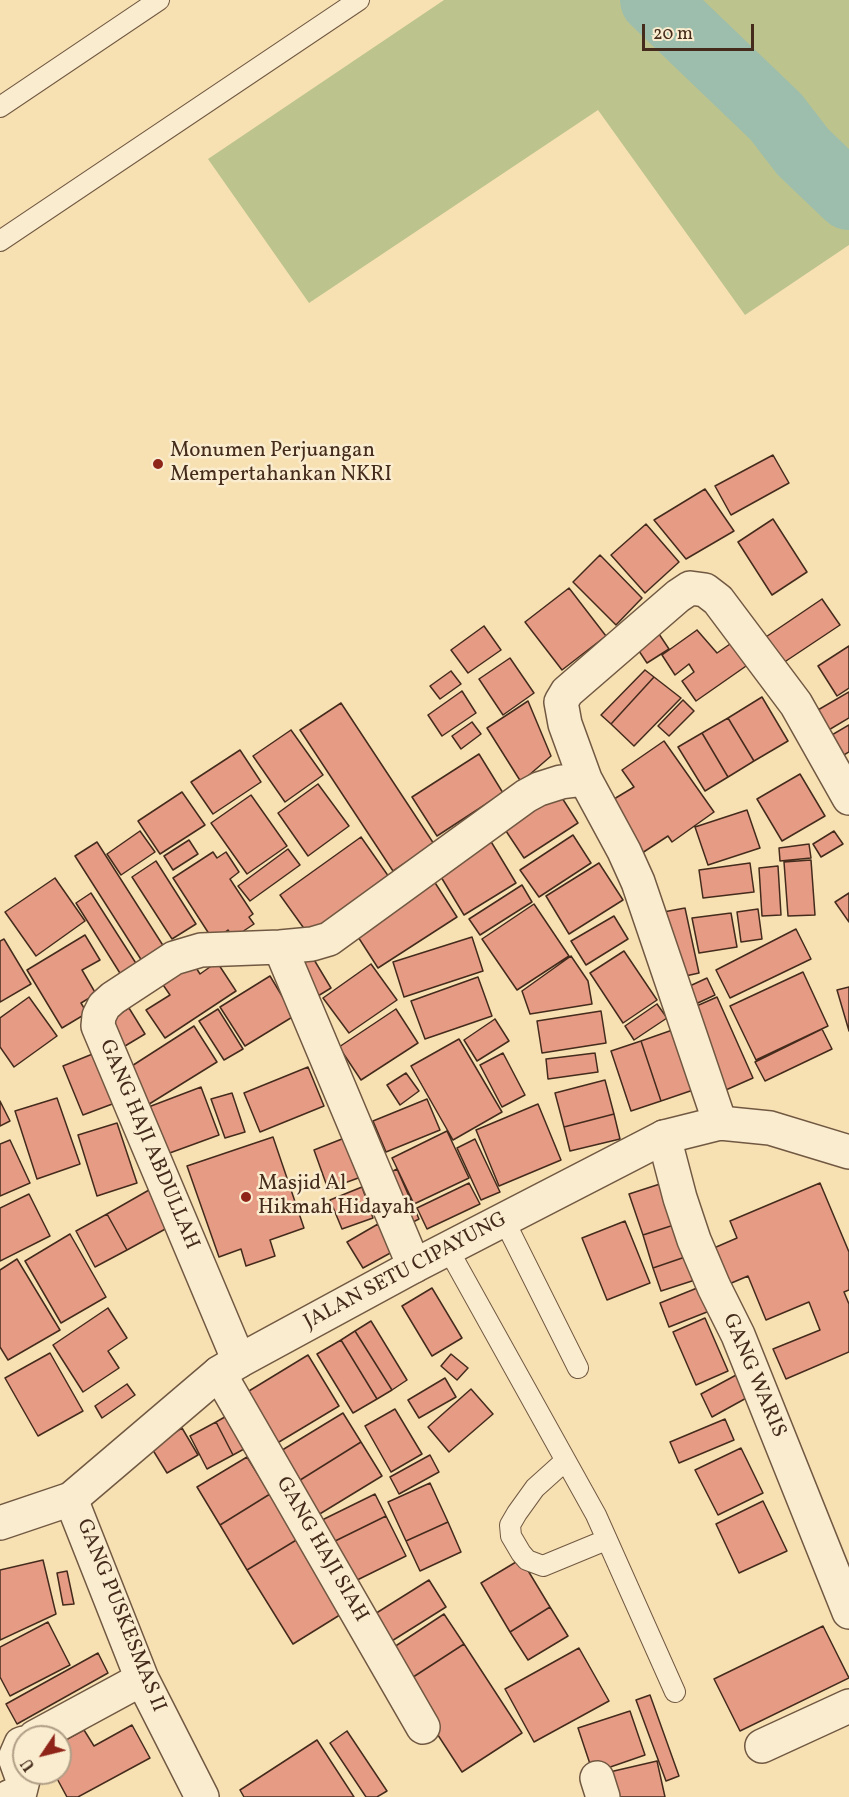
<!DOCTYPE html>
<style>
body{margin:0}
#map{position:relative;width:849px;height:1797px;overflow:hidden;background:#f7e1b3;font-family:Vollkorn,serif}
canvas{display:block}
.north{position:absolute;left:12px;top:1725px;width:60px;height:60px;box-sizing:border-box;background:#faecce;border:2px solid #b19f87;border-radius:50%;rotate:235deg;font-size:16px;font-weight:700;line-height:24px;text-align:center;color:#442b1c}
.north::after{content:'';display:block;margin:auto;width:21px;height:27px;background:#8f2418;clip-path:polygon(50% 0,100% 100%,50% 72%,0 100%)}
.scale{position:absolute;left:642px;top:24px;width:112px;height:27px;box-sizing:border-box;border:3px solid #442b1c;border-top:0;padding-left:8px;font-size:18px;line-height:21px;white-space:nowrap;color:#442b1c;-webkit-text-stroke:4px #faecce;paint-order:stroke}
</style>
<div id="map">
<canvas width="849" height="1797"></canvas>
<div class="north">U</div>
<div class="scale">20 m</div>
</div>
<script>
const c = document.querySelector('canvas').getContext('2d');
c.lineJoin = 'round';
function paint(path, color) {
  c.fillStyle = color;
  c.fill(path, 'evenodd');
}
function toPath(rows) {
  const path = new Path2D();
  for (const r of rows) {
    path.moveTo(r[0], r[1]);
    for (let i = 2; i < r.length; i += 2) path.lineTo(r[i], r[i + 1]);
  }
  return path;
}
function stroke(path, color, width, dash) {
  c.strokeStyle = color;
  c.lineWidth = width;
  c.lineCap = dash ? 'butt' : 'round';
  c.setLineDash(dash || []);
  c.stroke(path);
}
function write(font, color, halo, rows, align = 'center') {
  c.font = font + ' Vollkorn,serif';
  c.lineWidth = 5;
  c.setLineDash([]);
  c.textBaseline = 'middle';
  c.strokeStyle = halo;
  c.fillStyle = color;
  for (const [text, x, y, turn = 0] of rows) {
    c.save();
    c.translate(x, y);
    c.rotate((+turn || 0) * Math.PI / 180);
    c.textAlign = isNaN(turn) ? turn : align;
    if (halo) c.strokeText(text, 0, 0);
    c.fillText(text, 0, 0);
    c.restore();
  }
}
paint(toPath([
 [444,0,849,0,849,245,745,315,598,110,309,303,208,159]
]), '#bcc38d');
stroke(toPath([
 [654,0,776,117,803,152,849,196]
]), '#9dbead', 68);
const building = toPath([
 [773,455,789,483,731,515,715,486,773,455],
 [705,489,734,531,686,559,654,520,705,489],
 [773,519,807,572,772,595,738,542,773,519],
 [646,524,679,562,645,593,611,555,646,524],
 [600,555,642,598,616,625,573,582,600,555],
 [569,588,606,636,562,670,525,622,569,588],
 [822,599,840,625,771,671,754,645,822,599],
 [484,626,501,650,468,673,451,650,484,626],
 [655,628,669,649,647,663,633,642,655,628],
 [697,630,717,653,733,642,749,664,696,701,682,681,694,672,689,664,675,675,662,655,697,630],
 [849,646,849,688,837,696,818,666,849,646],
 [510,658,534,693,503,715,479,679,510,658],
 [645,670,654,677,611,724,601,715,645,670],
 [451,671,461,684,440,699,430,686,451,671],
 [654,677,681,698,634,746,611,724,654,677],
 [462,691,476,713,442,736,428,715,462,691],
 [849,692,849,718,822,734,811,714,849,692],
 [762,697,788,741,754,761,728,718,762,697],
 [683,700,694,711,669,736,658,726,683,700],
 [528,701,551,756,521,782,487,728,528,701],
 [341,703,434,844,393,871,300,730,341,703],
 [728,718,754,761,728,777,702,733,728,718],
 [472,722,481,734,461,749,452,736,472,722],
 [849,725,849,752,837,759,825,739,849,725],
 [291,730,323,775,285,802,253,756,291,730],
 [702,733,728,777,705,791,678,747,702,733],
 [664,741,714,812,672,842,668,836,636,857,604,805,634,787,622,770,664,741],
 [240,750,261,782,213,814,191,782,240,750],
 [479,754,503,793,437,836,412,797,479,754],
 [800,774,825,816,782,841,757,799,800,774],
 [318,784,349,826,308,856,278,813,318,784],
 [557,790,578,823,524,858,502,825,557,790],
 [182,792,205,825,160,854,138,821,182,792],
 [251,795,287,846,247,874,211,823,251,795],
 [747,810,760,848,708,865,695,827,747,810],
 [140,831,155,852,121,875,107,854,140,831],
 [834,831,843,844,821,857,813,844,834,831],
 [487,835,516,883,464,915,435,867,487,835],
 [573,835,591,863,539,897,520,870,573,835],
 [361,837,389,877,308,934,280,895,361,837],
 [189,840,198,854,173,870,164,856,189,840],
 [97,842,164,947,142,961,75,856,97,842],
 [809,844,811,858,780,861,779,848,809,844],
 [288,849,300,865,250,901,238,886,288,849],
 [213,852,217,858,226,852,239,872,230,879,253,914,249,917,254,924,233,938,228,930,213,940,173,878,213,852],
 [811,860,815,915,788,916,784,862,811,860],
 [156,861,196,924,172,939,132,877,156,861],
 [599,863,623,900,569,934,546,896,599,863],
 [750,863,754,892,703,898,699,870,750,863],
 [778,866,781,915,762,916,759,868,778,866],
 [55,878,85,921,36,956,5,912,55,878],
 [432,878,457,917,378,968,353,929,432,878],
 [522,885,532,902,480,935,469,919,522,885],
 [91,893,139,968,123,978,76,903,91,893],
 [849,893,849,922,835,902,849,893],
 [534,904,569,956,517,990,482,939,534,904],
 [685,908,699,973,672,979,658,913,685,908],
 [758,909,762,939,741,942,737,912,758,909],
 [731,913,737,947,699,953,692,918,731,913],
 [614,916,628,939,586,965,571,941,614,916],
 [796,929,811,959,730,998,716,970,796,929],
 [85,935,100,960,82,970,96,994,81,1003,87,1013,62,1028,27,970,85,935],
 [472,937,483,971,404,997,393,962,472,937],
 [4,939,31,984,0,1002,0,941,4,939],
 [307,948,331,988,313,999,289,959,307,948],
 [624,951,657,1000,623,1023,590,973,624,951],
 [188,955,200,974,217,962,236,991,165,1038,146,1010,170,995,157,976,188,955],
 [571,956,588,981,592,1004,530,1014,522,991,571,956],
 [371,964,397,1000,349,1033,323,998,371,964],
 [803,972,828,1026,756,1060,730,1006,803,972],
 [270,976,294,1016,245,1046,220,1007,270,976],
 [478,977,492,1016,425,1039,411,1001,478,977],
 [707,978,715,995,687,1008,679,991,707,978],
 [849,987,849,1031,837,990,849,987],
 [29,997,57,1036,14,1067,0,1047,0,1018,29,997],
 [717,997,753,1078,719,1093,683,1012,717,997],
 [657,1004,667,1018,634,1040,625,1026,657,1004],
 [129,1008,145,1034,120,1049,104,1023,129,1008],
 [218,1009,243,1049,224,1060,199,1021,218,1009],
 [396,1009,418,1043,361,1080,339,1047,396,1009],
 [601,1011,606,1043,542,1053,537,1021,601,1011],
 [495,1019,509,1041,477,1061,464,1040,495,1019],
 [194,1026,217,1062,146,1106,124,1071,194,1026],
 [681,1027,702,1087,661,1101,641,1041,681,1027],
 [822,1029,832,1049,765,1081,755,1062,822,1029],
 [459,1039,502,1112,453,1140,411,1066,459,1039],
 [641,1041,661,1101,631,1111,611,1051,641,1041],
 [95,1053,115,1103,83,1115,63,1066,95,1053],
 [503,1053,525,1095,502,1107,480,1065,503,1053],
 [595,1053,598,1072,548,1079,546,1059,595,1053],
 [308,1067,324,1106,260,1132,244,1093,308,1067],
 [406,1073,419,1091,400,1105,387,1085,406,1073],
 [605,1080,614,1114,564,1127,555,1093,605,1080],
 [201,1087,219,1135,156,1158,138,1111,201,1087],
 [232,1093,245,1132,225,1138,211,1099,232,1093],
 [57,1098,80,1164,37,1179,15,1111,57,1098],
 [427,1099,440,1130,386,1152,373,1121,427,1099],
 [0,1101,10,1121,0,1126,0,1101],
 [538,1104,561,1160,499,1186,476,1130,538,1104],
 [614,1114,620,1139,570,1151,564,1127,614,1114],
 [117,1123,137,1183,97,1196,78,1135,117,1123],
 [447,1131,469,1178,414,1204,392,1158,447,1131],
 [273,1137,304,1228,270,1240,275,1256,246,1266,241,1249,219,1257,187,1166,273,1137],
 [347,1137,361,1177,328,1189,314,1150,347,1137],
 [475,1139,500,1192,481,1200,457,1148,475,1139],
 [10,1140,30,1183,0,1196,0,1144,10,1140],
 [397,1169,419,1219,401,1228,379,1178,397,1169],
 [469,1183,480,1204,427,1229,417,1208,469,1183],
 [663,1183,677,1224,643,1235,629,1194,663,1183],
 [820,1183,849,1252,849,1290,844,1292,849,1304,849,1352,786,1379,773,1349,820,1330,809,1302,766,1320,748,1276,722,1287,707,1251,737,1238,730,1221,820,1183],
 [362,1187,373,1218,342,1229,330,1200,362,1187],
 [149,1190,169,1227,127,1250,107,1214,149,1190],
 [29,1194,50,1236,0,1261,0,1208,29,1194],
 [107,1214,127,1250,95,1267,76,1231,107,1214],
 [625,1221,650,1283,607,1300,582,1238,625,1221],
 [378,1224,394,1251,363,1268,347,1242,378,1224],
 [677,1224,688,1256,653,1268,643,1235,677,1224],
 [70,1234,106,1297,61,1323,25,1261,70,1234],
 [688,1256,695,1280,661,1291,653,1268,688,1256],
 [17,1259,60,1330,8,1360,0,1347,0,1270,17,1259],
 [702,1286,712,1310,669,1327,660,1303,702,1286],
 [432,1288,462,1338,432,1356,402,1306,432,1288],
 [108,1308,127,1338,108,1351,119,1368,83,1392,53,1345,108,1308],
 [705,1318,728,1371,696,1385,673,1332,705,1318],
 [371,1321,407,1380,392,1390,355,1331,371,1321],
 [355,1331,392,1390,377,1399,341,1340,355,1331],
 [341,1340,377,1399,353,1413,317,1354,341,1340],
 [50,1353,83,1411,38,1436,5,1378,50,1353],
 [451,1354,468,1368,457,1380,441,1366,451,1354],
 [308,1355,339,1406,274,1445,244,1394,308,1355],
 [738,1374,750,1396,712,1417,701,1394,738,1374],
 [445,1378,456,1397,419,1418,408,1400,445,1378],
 [127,1384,135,1395,102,1418,95,1406,127,1384],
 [471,1389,493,1414,449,1452,428,1427,471,1389],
 [395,1409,422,1454,391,1472,365,1426,395,1409],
 [237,1410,255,1443,233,1455,216,1422,237,1410],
 [343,1413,361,1442,297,1482,279,1452,343,1413],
 [725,1419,734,1440,679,1463,670,1442,725,1419],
 [216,1422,233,1455,207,1469,190,1436,216,1422],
 [182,1428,198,1455,167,1473,151,1447,182,1428],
 [361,1442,382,1476,318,1515,297,1482,361,1442],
 [741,1448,763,1493,718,1515,695,1470,741,1448],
 [430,1455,439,1472,399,1494,390,1477,430,1455],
 [247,1457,270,1494,220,1525,197,1487,247,1457],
 [430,1483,448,1522,406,1541,388,1502,430,1483],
 [270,1494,298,1539,247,1570,220,1525,270,1494],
 [375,1494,386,1516,327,1545,316,1523,375,1494],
 [763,1501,787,1551,739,1573,716,1524,763,1501],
 [386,1516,406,1556,347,1585,327,1545,386,1516],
 [448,1522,461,1552,420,1571,406,1541,448,1522],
 [298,1539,343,1613,293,1644,247,1570,298,1539],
 [521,1559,550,1607,510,1632,481,1583,521,1559],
 [43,1560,56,1614,0,1640,0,1570,43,1560],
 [67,1571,74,1604,63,1605,57,1573,67,1571],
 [429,1580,446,1607,387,1644,370,1617,429,1580],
 [550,1607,568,1636,528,1660,510,1632,550,1607],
 [444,1614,464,1644,404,1683,385,1653,444,1614],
 [48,1622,70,1665,10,1696,0,1677,0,1647,48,1622],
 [823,1626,849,1678,740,1731,714,1679,823,1626],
 [464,1644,522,1733,462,1772,404,1683,464,1644],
 [579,1648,609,1701,534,1742,505,1689,579,1648],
 [98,1653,108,1673,17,1724,6,1704,98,1653],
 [650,1695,679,1776,666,1781,636,1700,650,1695],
 [630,1711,645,1755,593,1773,578,1728,630,1711],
 [132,1725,150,1758,78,1797,67,1797,54,1773,60,1773,60,1743,84,1730,94,1746,132,1725],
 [347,1731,387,1791,377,1797,366,1797,330,1743,347,1731],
 [317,1740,354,1797,244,1797,240,1790,317,1740],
 [657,1761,665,1797,607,1797,601,1774,657,1761]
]);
paint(building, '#e69b85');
stroke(building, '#442b1c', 1.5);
const service = toPath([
 [0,107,159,0],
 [0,241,359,0],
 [504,1220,578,1368],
 [448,1249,596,1515,675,1692],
 [565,1461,535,1488,517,1513,510,1525,511,1536,521,1553,527,1560,543,1566,606,1540]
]);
const minor = toPath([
 [585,779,565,724,561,702,567,692,678,596,690,588,705,590,718,600,796,704,849,798],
 [280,947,414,1266],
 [664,1137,680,1198,694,1240,714,1287,738,1335,849,1612],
 [239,1361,98,1026,99,1016,104,1006,113,998,174,958,201,950,280,947,312,944,329,939,526,796,539,789,561,782,585,779,624,851,638,882,720,1123],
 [219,1373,423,1727],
 [71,1499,142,1679,202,1797],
 [35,1737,142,1679],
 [762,1746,849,1706],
 [597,1778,603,1797],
 [9,1797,20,1792,23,1780,15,1758,21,1744,24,1743]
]);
const tertiary = toPath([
 [0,1523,71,1499,219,1373,239,1361,414,1266,664,1137,720,1123,770,1128,849,1152]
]);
stroke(service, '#715842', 22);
stroke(minor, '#715842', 36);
stroke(tertiary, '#715842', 36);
stroke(service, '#faecce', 20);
stroke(minor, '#faecce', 33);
stroke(tertiary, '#faecce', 33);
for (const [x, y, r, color] of [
 [158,464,6,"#8f2418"],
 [246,1197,6,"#8f2418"]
]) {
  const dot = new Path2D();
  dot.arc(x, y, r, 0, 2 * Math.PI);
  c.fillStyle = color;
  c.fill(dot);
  stroke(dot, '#faecce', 2);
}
write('21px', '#442b1c', '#faecce', [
 ["Monumen Perjuangan",170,452],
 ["Mempertahankan NKRI",170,476],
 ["Masjid Al",258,1185],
 ["Hikmah Hidayah",258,1209]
], 'left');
write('21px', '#442b1c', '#faecce', [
 ["GANG HAJI ABDULLAH",148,1145,67],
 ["JALAN SETU CIPAYUNG",406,1272,-28],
 ["GANG WARIS",753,1376,67],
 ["GANG HAJI SIAH",321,1550,60],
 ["GANG PUSKESMAS II",120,1616,68]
]);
</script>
